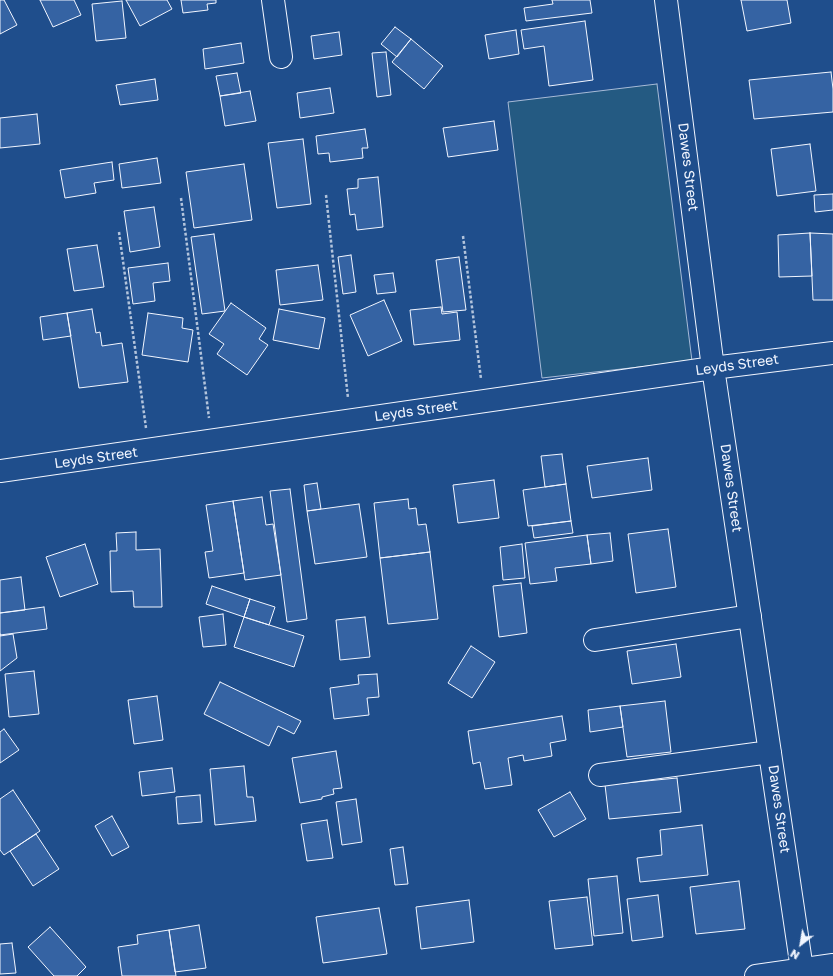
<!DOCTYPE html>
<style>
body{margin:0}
#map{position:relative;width:833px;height:976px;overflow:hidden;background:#1f4e8c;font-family:"Golos Text",sans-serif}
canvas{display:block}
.north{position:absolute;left:781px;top:924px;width:40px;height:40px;-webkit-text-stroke:3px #1f4e8c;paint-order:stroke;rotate:211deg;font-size:11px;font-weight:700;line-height:16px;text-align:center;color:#f2f6ff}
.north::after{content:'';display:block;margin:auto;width:14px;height:18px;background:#f2f6ff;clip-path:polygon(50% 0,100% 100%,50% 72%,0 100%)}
</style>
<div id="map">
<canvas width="833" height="976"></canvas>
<div class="north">N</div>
</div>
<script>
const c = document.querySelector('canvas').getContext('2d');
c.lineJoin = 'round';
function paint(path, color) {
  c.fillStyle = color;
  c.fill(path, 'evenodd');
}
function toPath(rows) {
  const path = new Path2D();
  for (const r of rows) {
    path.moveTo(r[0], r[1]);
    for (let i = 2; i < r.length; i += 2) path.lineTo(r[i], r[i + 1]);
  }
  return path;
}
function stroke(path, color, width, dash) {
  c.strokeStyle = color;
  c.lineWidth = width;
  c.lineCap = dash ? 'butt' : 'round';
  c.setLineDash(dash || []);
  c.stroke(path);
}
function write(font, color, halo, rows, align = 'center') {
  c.font = font + ' "Golos Text",sans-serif';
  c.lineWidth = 3;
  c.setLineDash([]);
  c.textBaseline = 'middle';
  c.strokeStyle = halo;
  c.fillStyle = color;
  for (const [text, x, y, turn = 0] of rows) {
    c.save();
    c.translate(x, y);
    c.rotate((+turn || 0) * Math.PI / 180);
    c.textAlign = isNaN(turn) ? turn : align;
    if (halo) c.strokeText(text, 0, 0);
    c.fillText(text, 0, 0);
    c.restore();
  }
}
const green = toPath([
 [657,84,692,361,542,378,508,102,657,84]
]);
paint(green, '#245a82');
stroke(green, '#a8bbd7', 1);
const building = toPath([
 [0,0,4,0,17,25,0,34,0,0],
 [40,0,74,0,81,15,53,27,40,0],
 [126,0,167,0,172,9,140,26,126,0],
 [181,0,216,0,216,3,207,4,208,10,183,13,181,0],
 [552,0,590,0,592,13,526,21,524,8,553,4,552,0],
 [741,0,787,0,791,23,747,31,741,0],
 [122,1,126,38,96,41,92,4,122,1],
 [585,21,593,80,549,86,544,46,524,49,521,30,585,21],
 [395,27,411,39,397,57,381,44,395,27],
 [516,30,519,54,489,59,485,35,516,30],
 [339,32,342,55,314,59,311,36,339,32],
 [411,39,443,66,424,89,392,62,411,39],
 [241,43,244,63,205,69,203,49,241,43],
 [386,52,391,95,377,97,372,53,386,52],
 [831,72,833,89,833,112,754,119,749,80,831,72],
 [237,73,241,93,220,96,216,76,237,73],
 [155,79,158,100,120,105,116,85,155,79],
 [330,88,334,113,300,118,297,93,330,88],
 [250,91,256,121,225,126,220,96,250,91],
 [37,114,40,144,0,148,0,118,37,114],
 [494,121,498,150,448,157,443,128,494,121],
 [365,129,368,148,362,148,363,158,330,162,329,153,318,154,316,136,365,129],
 [303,139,311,204,277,208,268,143,303,139],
 [810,144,816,191,777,196,771,149,810,144],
 [157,158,161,183,122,188,119,164,157,158],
 [112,162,114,180,94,183,96,193,65,198,60,170,112,162],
 [244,164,252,220,194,228,186,172,244,164],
 [378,177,383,227,357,230,355,214,350,215,347,189,358,188,358,179,378,177],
 [833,194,833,210,815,212,814,195,833,194],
 [154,207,160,247,130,252,124,211,154,207],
 [810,233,833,234,833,300,813,300,810,233],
 [810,233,812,276,779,277,778,235,810,233],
 [214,234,225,311,202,314,191,237,214,234],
 [97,245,104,287,74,291,67,249,97,245],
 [351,255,356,292,343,294,338,257,351,255],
 [459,257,466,310,443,312,436,260,459,257],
 [168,263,170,281,153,283,155,301,133,304,128,268,168,263],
 [318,265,323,300,280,305,276,270,318,265],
 [393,273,396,292,377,294,374,275,393,273],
 [384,300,402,341,368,356,350,315,384,300],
 [231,303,266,328,259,339,268,345,247,375,217,354,224,344,209,334,231,303],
 [441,307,442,314,457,312,460,340,414,345,410,310,441,307],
 [92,309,96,333,100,332,102,346,122,343,128,382,79,388,67,313,92,309],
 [279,309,325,318,319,349,273,340,279,309],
 [67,313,71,336,43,340,40,317,67,313],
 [148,313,183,318,182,328,193,330,188,362,142,355,148,313],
 [562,454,566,484,545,487,541,456,562,454],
 [648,458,652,490,592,498,587,466,648,458],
 [494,480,499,518,458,523,453,485,494,480],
 [317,483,321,509,307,511,304,485,317,483],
 [566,484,571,521,528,526,523,490,566,484],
 [290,489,307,619,287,622,270,491,290,489],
 [262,497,266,525,273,524,281,575,245,580,233,501,262,497],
 [408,499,409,509,416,508,418,525,426,524,430,552,380,558,374,503,408,499],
 [233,501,244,573,209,578,205,552,213,551,206,505,233,501],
 [359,504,367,557,315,564,307,511,359,504],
 [571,521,573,533,534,538,532,526,571,521],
 [668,529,676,587,636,593,628,534,668,529],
 [136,532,136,550,160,549,162,607,134,607,133,591,111,592,110,551,117,551,116,533,136,532],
 [610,533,613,561,591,564,587,535,610,533],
 [587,535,591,564,555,568,557,581,530,584,525,543,587,535],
 [85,544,98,584,60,597,46,557,85,544],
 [522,544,525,578,503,580,500,547,522,544],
 [430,552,438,619,388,624,380,558,430,552],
 [21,577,25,610,0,613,0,580,21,577],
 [521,583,527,633,499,637,493,586,521,583],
 [212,586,250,599,244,617,206,604,212,586],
 [250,599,275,607,269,625,244,617,250,599],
 [44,607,47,629,0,635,0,613,44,607],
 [223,614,226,645,203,647,199,617,223,614],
 [244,617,304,636,294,667,234,647,244,617],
 [365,617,370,657,340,660,336,620,365,617],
 [0,634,0,636,13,634,17,658,0,671,0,634],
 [676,644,681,677,632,684,627,651,676,644],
 [471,646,495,662,472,698,448,683,471,646],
 [34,671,39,714,9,717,5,674,34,671],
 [377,674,379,697,367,698,369,715,334,719,330,688,359,684,358,675,377,674],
 [220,682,301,721,294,734,278,726,269,746,204,714,220,682],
 [157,696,163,740,134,744,128,700,157,696],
 [665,701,671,752,627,757,620,706,665,701],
 [620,706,623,727,590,732,588,710,620,706],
 [562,716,566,740,550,743,552,756,524,761,523,755,508,758,512,785,485,789,480,762,473,764,468,731,562,716],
 [4,729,19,750,0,763,0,732,4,729],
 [336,751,342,788,333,789,334,794,322,797,322,799,300,803,292,758,336,751],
 [244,766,247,797,253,797,256,821,215,825,210,769,244,766],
 [172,768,175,792,142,796,139,772,172,768],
 [677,778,681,812,609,819,605,785,677,778],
 [13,790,40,831,4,855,0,850,0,799,13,790],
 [570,792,586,819,554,837,538,810,570,792],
 [200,795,202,822,178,824,176,797,200,795],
 [356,799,362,842,342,845,336,802,356,799],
 [112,816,129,847,112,856,95,826,112,816],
 [327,820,333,858,307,861,301,824,327,820],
 [702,825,708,875,640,882,637,858,662,855,660,830,702,825],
 [36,834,59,869,33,886,10,851,36,834],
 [403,847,408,884,395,885,390,849,403,847],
 [617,876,623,933,594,936,588,879,617,876],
 [739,881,745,929,696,934,690,887,739,881],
 [658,895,663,937,632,941,627,899,658,895],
 [587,897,593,945,555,949,549,901,587,897],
 [469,900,474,942,421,949,416,907,469,900],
 [379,908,387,954,323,963,316,917,379,908],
 [199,925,206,968,175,972,169,930,199,925],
 [50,927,86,967,77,976,54,976,28,947,50,927],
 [169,930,176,976,122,976,118,947,138,944,137,935,169,930],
 [12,943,16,973,0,974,0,944,12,943]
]);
paint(building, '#3563a3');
stroke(building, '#f2f6ff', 1);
const minor = toPath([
 [273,0,281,57],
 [666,0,713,368,803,976],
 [0,471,713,368,833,353],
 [595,640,750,616],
 [600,775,770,752],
 [756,976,833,965]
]);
stroke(minor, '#f2f6ff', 24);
stroke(toPath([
 [326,195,348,398],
 [181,198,209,418],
 [119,232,146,428],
 [463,236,481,379]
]), '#b3c4dc', 2.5, [3, 2]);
stroke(minor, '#1f4e8c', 22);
write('14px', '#f2f6ff', '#1f4e8c', [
 ["Dawes Street",688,167,83],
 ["Leyds Street",737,365,-8],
 ["Leyds Street",416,411,-8],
 ["Leyds Street",96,458,-8],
 ["Dawes Street",731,488,82],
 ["Dawes Street",779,809,82]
]);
</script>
